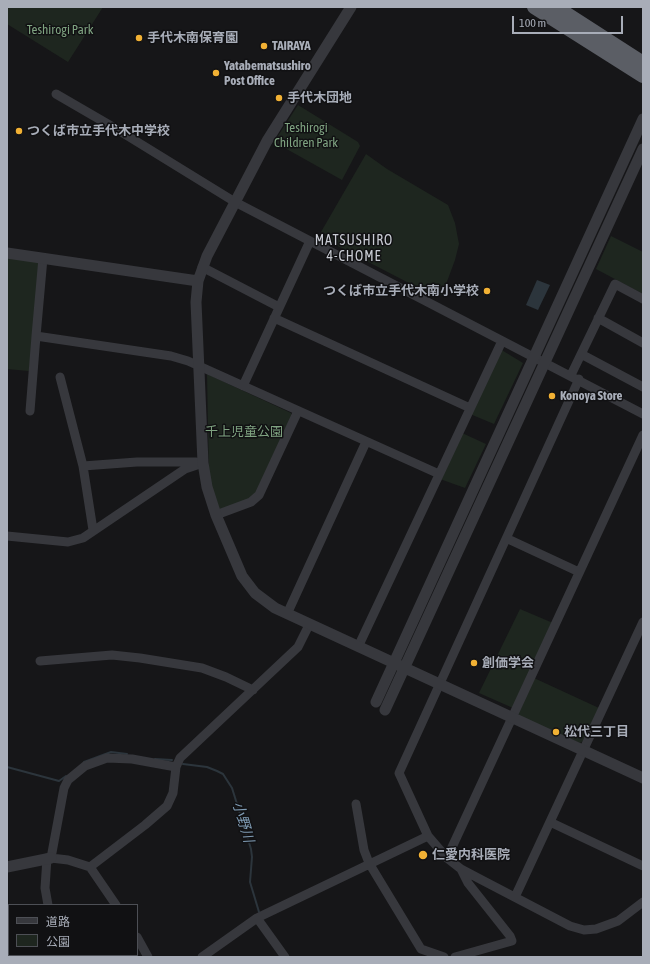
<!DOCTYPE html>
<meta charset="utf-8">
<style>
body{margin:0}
#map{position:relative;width:650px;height:964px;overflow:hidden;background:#161618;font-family:"Asap Condensed","Noto Sans JP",sans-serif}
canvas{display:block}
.frame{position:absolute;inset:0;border:8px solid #a8adb8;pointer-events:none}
.legend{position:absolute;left:8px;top:904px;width:130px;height:52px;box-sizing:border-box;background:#111113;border:1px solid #4d4f55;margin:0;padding:5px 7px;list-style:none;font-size:12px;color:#a8adb8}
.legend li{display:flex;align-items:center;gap:8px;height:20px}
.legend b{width:20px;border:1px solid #4d4f55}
.scale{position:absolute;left:512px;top:16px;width:111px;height:18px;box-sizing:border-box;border:2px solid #a8adb8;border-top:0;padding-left:5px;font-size:12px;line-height:14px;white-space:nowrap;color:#a8adb8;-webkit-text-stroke:3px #111113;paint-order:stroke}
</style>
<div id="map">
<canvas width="650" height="964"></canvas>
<div class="frame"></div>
<ul class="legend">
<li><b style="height:5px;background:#37383d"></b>道路</li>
<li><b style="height:11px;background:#1e261f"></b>公園</li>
</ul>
<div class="scale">100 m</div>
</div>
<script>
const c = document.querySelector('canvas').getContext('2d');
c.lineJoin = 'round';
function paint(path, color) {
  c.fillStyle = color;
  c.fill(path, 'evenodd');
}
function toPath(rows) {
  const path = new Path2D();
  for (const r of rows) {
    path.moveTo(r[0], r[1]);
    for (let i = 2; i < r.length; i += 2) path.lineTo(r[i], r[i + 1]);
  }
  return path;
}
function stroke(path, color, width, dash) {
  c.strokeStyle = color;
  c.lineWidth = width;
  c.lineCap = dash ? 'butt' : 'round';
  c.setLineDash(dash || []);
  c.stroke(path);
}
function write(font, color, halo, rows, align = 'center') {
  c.font = font + ' "Asap Condensed","Noto Sans JP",sans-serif';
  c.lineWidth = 3;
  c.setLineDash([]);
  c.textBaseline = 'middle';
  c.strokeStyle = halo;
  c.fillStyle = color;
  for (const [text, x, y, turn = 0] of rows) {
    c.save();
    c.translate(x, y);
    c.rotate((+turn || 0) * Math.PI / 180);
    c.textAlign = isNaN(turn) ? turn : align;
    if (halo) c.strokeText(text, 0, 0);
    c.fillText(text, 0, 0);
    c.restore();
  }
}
paint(toPath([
 [7,7,103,7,68,62,7,24],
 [298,105,358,142,360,146,342,180,274,142],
 [366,154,387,169,448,205,455,223,459,244,455,260,442,295,433,292,430,294,324,239,326,234,321,232],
 [611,236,643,252,643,294,596,269],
 [7,257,41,261,29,371,7,369],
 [500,349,523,363,494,424,470,414],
 [207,374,291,413,292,416,256,495,247,502,219,510,209,479],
 [462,433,486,444,465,488,440,479],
 [520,609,553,623,513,708,479,693],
 [534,678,599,708,583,741,580,743,520,717,518,713]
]), '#1e261f');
paint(toPath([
 [537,280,550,285,538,310,526,305]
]), '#2c353c');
stroke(toPath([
 [155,759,172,760],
 [84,762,111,752,127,754],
 [183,764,207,767,217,771,223,774,232,788,251,849,252,857,250,882,259,912],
 [7,767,59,781,66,776]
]), '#2c353c', 2);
stroke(toPath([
 [56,94,118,130,235,202,643,414],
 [43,258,36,336,171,356,188,361,439,474],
 [202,267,279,307],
 [274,318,470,408],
 [598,318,643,343],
 [581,354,643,387],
 [571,375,615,284,643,299],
 [60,377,83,466],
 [579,379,399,773,428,836,447,858,461,869,478,878,570,926,584,930,596,929,618,921,643,902],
 [243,386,310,241],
 [30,411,36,336],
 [216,515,251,502,259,495,298,411],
 [93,530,83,466,137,462,196,462],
 [7,536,68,542,83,538,185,469,203,463],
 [508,539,579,572],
 [287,614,366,442],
 [358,647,502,341],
 [40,661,112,655,140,658,202,668,226,677,253,690],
 [356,804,364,850,369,863,421,949,444,957],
 [550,822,643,866],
 [47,858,45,888,48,905],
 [447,858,643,435],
 [90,867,145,825,167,806,173,793,176,767,180,758,298,647,309,625],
 [515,897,643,622],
 [116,905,90,867,68,860,51,858,64,788,68,780,85,766,107,758,132,759,176,767],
 [257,918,285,957],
 [137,937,148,957],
 [59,955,60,957],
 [202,957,257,918,428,836],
 [455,957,512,941,510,936,468,883,461,869]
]), '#37383d', 9);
stroke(toPath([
 [351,7,267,141,207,256,198,281,196,302,203,463,207,487,216,515,242,576,255,593,275,608,643,778],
 [7,253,198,281],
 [376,702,643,119],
 [385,710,643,149],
 [7,867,51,858]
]), '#37383d', 11);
stroke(toPath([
 [534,7,643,76],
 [556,7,643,63]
]), '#5b5e65', 14);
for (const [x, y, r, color] of [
 [139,38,4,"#f2b134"],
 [264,46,4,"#f2b134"],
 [216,73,4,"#f2b134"],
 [279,98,4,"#f2b134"],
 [19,131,4,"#f2b134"],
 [487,291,4,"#f2b134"],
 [552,396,4,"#f2b134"],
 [474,663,4,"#f2b134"],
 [556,732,4,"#f2b134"],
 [423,855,5,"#f2b134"]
]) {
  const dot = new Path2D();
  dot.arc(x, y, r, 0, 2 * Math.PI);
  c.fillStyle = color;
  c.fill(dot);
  stroke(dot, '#111113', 1.5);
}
write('13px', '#7fa381', '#111113', [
 ["Teshirogi Park",60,30],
 ["Teshirogi",306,128],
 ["Children Park",306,143],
 ["千上児童公園",244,432]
]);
write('bold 13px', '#a8adb8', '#111113', [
 ["手代木南保育園",147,38],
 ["TAIRAYA",272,46],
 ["Yatabematsushiro",224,66],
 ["Post Office",224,81],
 ["手代木団地",287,98],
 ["つくば市立手代木中学校",27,131],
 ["つくば市立手代木南小学校",479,291,"right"],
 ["Konoya Store",560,396],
 ["創価学会",482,663],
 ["松代三丁目",564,732],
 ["仁愛内科医院",432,855]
], 'left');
c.letterSpacing = '1px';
write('14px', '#c9ccd4', '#111113', [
 ["MATSUSHIRO",354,241],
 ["4-CHOME",354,257]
]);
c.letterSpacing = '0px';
write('italic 14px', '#7f9bb3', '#111113', [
 ["小野川",243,822,73]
]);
</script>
